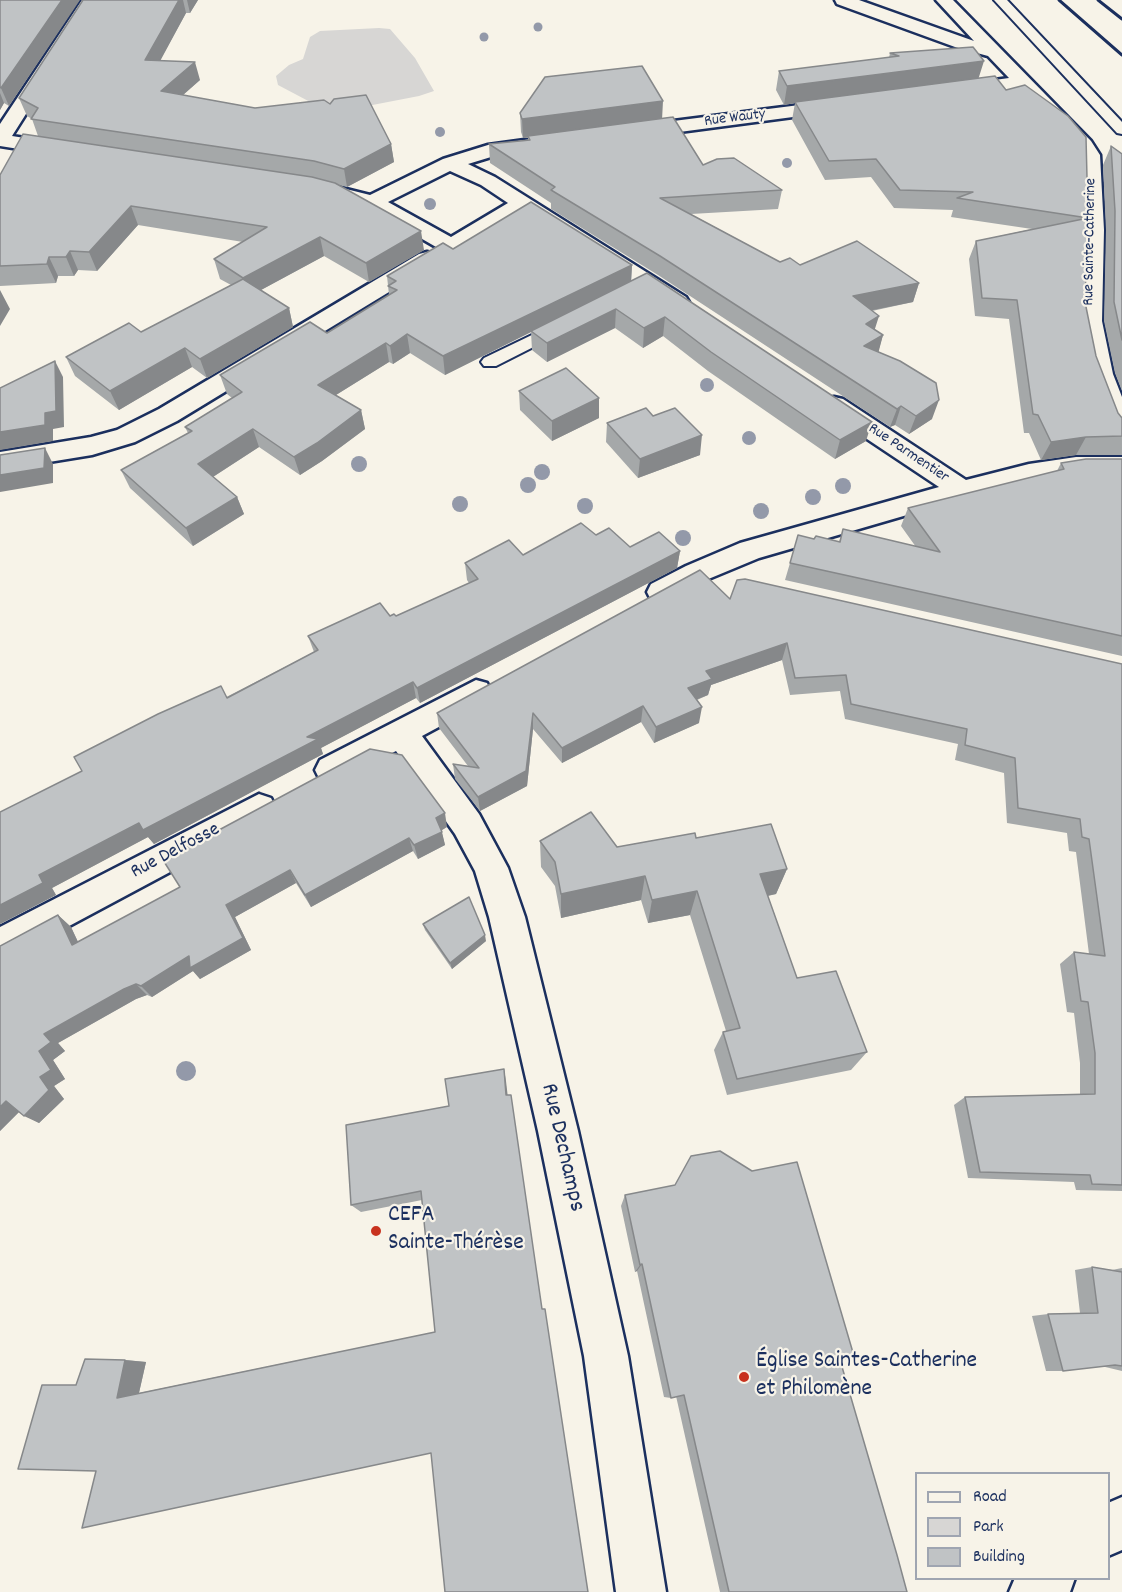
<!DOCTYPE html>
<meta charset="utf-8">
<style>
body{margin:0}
#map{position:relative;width:1122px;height:1592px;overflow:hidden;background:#f7f3e8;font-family:Dekko,sans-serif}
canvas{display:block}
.legend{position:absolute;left:915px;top:1472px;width:195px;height:108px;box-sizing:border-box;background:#f7f3e8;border:2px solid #9fa5b1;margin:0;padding:8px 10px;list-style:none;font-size:18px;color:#1b2f5e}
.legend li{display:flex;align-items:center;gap:12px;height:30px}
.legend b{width:30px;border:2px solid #9fa5b1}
</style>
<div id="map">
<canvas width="1122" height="1592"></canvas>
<ul class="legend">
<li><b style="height:8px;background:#f7f3e8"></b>Road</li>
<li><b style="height:16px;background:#d7d6d4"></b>Park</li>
<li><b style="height:16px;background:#c0c3c5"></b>Building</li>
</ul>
</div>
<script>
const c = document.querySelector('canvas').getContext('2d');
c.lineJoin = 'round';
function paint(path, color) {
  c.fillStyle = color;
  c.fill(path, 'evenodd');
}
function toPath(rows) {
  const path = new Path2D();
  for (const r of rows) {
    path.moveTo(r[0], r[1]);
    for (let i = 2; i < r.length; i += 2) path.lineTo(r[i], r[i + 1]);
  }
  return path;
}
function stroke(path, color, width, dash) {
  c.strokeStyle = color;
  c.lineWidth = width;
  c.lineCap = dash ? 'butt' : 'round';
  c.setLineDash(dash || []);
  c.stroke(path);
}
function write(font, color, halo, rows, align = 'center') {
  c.font = font + ' Dekko,sans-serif';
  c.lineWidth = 4.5;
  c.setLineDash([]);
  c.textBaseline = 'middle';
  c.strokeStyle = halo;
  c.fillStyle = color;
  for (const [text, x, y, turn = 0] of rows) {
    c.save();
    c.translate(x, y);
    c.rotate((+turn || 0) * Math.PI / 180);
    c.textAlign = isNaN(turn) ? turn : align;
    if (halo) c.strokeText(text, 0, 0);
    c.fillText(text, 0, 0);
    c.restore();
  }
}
paint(toPath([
 [379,28,390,29,415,58,434,91,419,96,331,113,278,85,276,76,289,65,303,59,310,37,320,31]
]), '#d7d6d4');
const service = toPath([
 [994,0,1007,0,1122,122,1122,134,1117,133,994,0],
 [561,321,567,322,570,326,567,330,496,366,484,366,481,362,484,358,561,321]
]);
const minor = toPath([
 [82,0,98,0,12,136,63,144,70,146,73,150,70,154,63,156,0,146,0,124,82,0],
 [835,0,859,0,974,41,936,0,953,0,1091,141,1100,155,1104,230,1102,321,1113,374,1122,397,1122,439,1113,436,1109,430,1089,374,1078,321,1082,230,1080,155,1073,144,1019,88,958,96,951,94,949,90,951,86,1009,78,988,56,955,47,837,4,835,0],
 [839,100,846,102,849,106,846,110,634,138,627,136,624,132,627,128,634,126,839,100],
 [532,139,539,141,542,145,539,149,491,157,468,164,495,177,686,297,689,302,686,307,678,309,670,307,523,212,459,251,451,253,443,251,365,206,315,193,312,189,315,185,322,183,370,195,443,159,488,145,532,139],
 [450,171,481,185,508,203,451,237,388,202,450,171],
 [427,252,435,254,438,259,435,264,177,421,135,442,92,455,0,470,0,452,91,437,117,430,159,409,419,254,427,252],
 [834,397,843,399,966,480,1029,464,1076,457,1122,457,1122,475,1076,475,1029,482,962,499,759,558,706,580,671,600,661,603,651,600,647,592,651,584,686,566,740,543,939,487,825,411,821,405,825,399,834,397],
 [476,680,487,683,491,692,487,701,422,736,479,814,508,868,525,917,578,1131,628,1356,666,1592,616,1592,584,1356,538,1131,489,917,475,871,455,834,396,751,331,784,320,780,315,770,320,760,476,680],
 [259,794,271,798,276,808,271,818,0,963,0,927,259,794],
 [1122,1497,1122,1550,1108,1556,1108,1503,1122,1497],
 [1015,1578,1075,1578,1070,1592,1009,1592,1015,1578]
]);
stroke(service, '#1b2f5e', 4);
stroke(minor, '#1b2f5e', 5);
paint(service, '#f7f3e8');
paint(minor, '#f7f3e8');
stroke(toPath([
 [1059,0,1122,55],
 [1098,0,1122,19]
]), '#1b2f5e', 3);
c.fillStyle = '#9399a9';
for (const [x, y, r] of [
 [538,27,4.5],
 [484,37,4.5],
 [440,132,5],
 [787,163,5],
 [430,204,6],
 [707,385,7],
 [749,438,7],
 [359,464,8],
 [542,472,8],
 [528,485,8],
 [843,486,8],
 [813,497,8],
 [460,504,8],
 [585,506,8],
 [761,511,8],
 [683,538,8],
 [186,1071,10]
]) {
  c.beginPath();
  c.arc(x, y, r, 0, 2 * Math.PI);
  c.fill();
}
paint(toPath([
 [0,0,9,106,4,103,0,110],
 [83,0,198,0,190,13,186,13,160,60,200,80,183,95,391,144,394,162,347,187,339,185,424,250,369,282,324,256,261,290,289,308,293,327,207,378,192,367,119,410,75,376,66,357,141,332,231,285,220,279,214,259,243,242,138,225,97,271,78,270,74,276,58,276,56,283,0,286,0,175,38,136,32,119,27,116,19,98],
 [890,53,978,78,1088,218,1085,302,1096,356,1118,413,1122,418,1122,455,1076,455,1041,460,1029,433,1024,433,1009,319,975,316,969,259,976,241,1032,229,951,217,953,210,894,208,871,177,825,180,792,120,795,103,784,105,776,90,779,71,889,58],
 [520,113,662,118,703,165,782,190,778,209,691,214,780,262,919,283,913,302,872,311,875,330,883,335,878,352,932,419,909,434,895,425,890,427,658,275,551,209,551,203,490,163,489,144,528,141,528,138,523,138,521,132],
 [1111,146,1122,154,1122,391,1115,373,1104,321,1106,230,1103,165],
 [453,249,632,265,631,281,866,441,835,459,708,371,663,336,643,348,615,328,547,362,532,350,531,332,445,375,410,353,393,364,389,362,336,395,361,410,365,429,322,461,300,475,259,447,213,477,237,497,244,514,193,546,130,488,121,470,188,433,185,427,232,398,227,394,220,375,327,333,389,295,387,276],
 [519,391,599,398,599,418,552,441,520,410],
 [653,416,700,455,638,478,606,442,607,423],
 [1122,459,1122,656,785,580,790,563,814,539,839,542,843,529,916,547,901,526,908,508,1057,471,1061,463],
 [596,535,630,547,680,551,677,568,420,703,416,698,321,748,323,754,154,844,148,837,52,888,56,895,0,924,82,771,314,652,308,636,390,616,396,616,469,583,467,580,465,563,523,555],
 [730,599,1122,664,1122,1191,1076,1190,1074,1182,968,1178,954,1105,965,1097,1080,1094,1080,1063,1074,1013,1067,1012,1060,964,1074,952,1089,954,1076,852,1069,851,1067,833,1007,823,1004,773,955,760,958,744,845,719,840,691,790,695,782,660,711,685,708,695,697,700,699,723,654,743,641,722,562,763,533,729,527,786,480,811,455,779,453,764,468,766,439,728,437,713],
 [447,827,441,830,445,845,418,859,413,851,311,907,296,883,235,917,251,950,200,979,193,971,152,997,147,995,136,999,58,1043,65,1051,53,1060,65,1079,54,1086,64,1099,39,1123,19,1112,0,1131,0,946,58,915,71,927,78,942],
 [696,838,787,869,776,894,768,896,797,978,867,1052,851,1070,727,1095,714,1050,723,1032,726,1031,690,915,648,923,641,900,561,918,555,886,541,867,540,841,617,847],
 [423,924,486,941,452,969,425,930],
 [506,1081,431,1453,96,1471,42,1385,76,1385,125,1360,146,1362,139,1393,435,1332,422,1200,361,1212,351,1205,449,1106],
 [625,1195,840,1360,907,1592,720,1592,676,1396,671,1398,664,1397,637,1271,635,1272,621,1206],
 [1092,1267,1112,1270,1122,1268,1122,1371,1101,1366,1063,1371,1046,1371,1032,1316,1048,1314,1080,1313,1075,1270]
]), '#a5a8a9');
paint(toPath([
 [62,0,80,0,9,106,1,88],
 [179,0,183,0,186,13,151,78,145,60],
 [187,0,198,0,190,13],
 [984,61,978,80,795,102,795,103,784,105,787,86],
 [195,62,200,80,167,109,161,91],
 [0,93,4,103,0,110],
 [663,101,662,120,523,138,522,119],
 [391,144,394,162,347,187,344,169],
 [131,206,138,225,97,271,89,252],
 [421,231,424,250,369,282,366,263],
 [320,237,324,256,248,297,243,278],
 [70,251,78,270,74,276,66,257],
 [49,257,58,276,56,283,47,264],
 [632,265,631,283,531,331,531,332,445,375,443,356],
 [919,283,913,302,848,315,853,296],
 [0,290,10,309,0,326],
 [289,308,293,327,207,378,200,359],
 [616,309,615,328,547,362,547,343],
 [879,316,873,335,866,324],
 [665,317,663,336,643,348,644,328],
 [407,334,410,353,393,364,390,346],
 [883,335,878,354,864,346],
 [386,343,389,362,323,403,318,385],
 [185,348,192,367,119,410,110,391],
 [55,361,63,377,64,427,53,429,53,441,0,450,0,432,45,413],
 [599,398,599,418,552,441,552,421],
 [939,400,932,419,909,434,916,416],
 [901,406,895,425,890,427,897,409],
 [361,410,365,429,322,461,300,475,294,457],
 [872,422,866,441,835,459,840,440],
 [253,429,259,447,205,482,198,464],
 [702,435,700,455,638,478,640,459],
 [1086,437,1076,455,1041,460,1051,442],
 [45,448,53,464,53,483,0,492,0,475],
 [237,497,244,514,193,546,186,528],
 [680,551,677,568,420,703,417,688],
 [787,643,782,660,711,685,708,695,685,704,688,688,706,671],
 [413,682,416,698,321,748,323,754,154,844,148,837,52,888,56,895,0,924,0,905,39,875],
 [643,706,641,722,562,763,562,748],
 [702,707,699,723,654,743,656,727],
 [533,713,533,729,527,786,480,811,478,797],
 [445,813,447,827,439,832,436,818],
 [442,832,445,845,418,859,414,845],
 [409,838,413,851,311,907,305,895],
 [787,869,776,894,751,899,760,874],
 [290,870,296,883,235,917,251,950,200,979,193,971,152,997,141,986,189,956,226,905],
 [645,876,641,900,561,918,561,894],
 [697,891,690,915,648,923,652,900],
 [58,915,71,927,85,957,72,945],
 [485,935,486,941,452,969,450,963],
 [136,984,147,995,136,999,58,1043,65,1051,53,1060,65,1079,54,1086,64,1099,39,1123,24,1116,39,1051,44,1034,124,989],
 [504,1069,506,1081,509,1107,506,1095],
 [6,1101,22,1109,0,1131,0,1107],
 [642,1264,637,1271,635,1272,640,1265],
 [125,1360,146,1362,138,1397,117,1398]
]), '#86888a');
const building = toPath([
 [0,0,62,0,1,88,0,87,0,0],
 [83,0,179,0,145,60,195,62,161,91,255,108,324,100,330,104,334,99,366,95,391,144,344,169,314,161,31,119,38,108,19,98,83,0],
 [973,47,984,61,787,86,779,71,899,56,890,53,973,47],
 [642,66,663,101,522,119,520,113,545,77,642,66],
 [995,76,1006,90,1025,85,1068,116,1086,137,1088,218,957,198,973,192,900,190,876,159,829,161,795,102,995,76],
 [673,117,703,165,717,159,734,158,782,190,660,198,780,262,790,258,800,265,857,241,919,283,853,296,879,316,866,324,883,335,864,346,900,361,936,383,939,400,916,416,901,406,897,409,660,256,551,190,555,187,489,144,530,140,528,136,673,117],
 [23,134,312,177,335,183,421,231,366,263,320,237,243,278,214,259,267,227,131,206,89,252,70,251,66,257,49,257,47,264,0,266,0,175,23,134],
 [1111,146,1122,154,1122,340,1114,302,1115,211,1111,146],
 [531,202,632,265,443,356,407,334,390,346,386,343,318,385,361,410,317,443,294,457,253,429,198,464,237,497,186,528,121,470,192,431,185,427,242,392,220,375,310,322,327,333,397,290,388,286,396,281,387,276,443,243,453,249,531,202],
 [1088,218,1085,302,1096,356,1118,413,1122,418,1122,436,1086,437,1051,442,1038,415,1033,414,1017,300,982,298,976,241,1088,218],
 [647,273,872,422,840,440,711,352,665,317,644,328,616,309,547,343,531,331,647,273],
 [243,279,289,308,200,359,185,348,110,391,66,357,129,323,141,332,243,279],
 [55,361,56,411,45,413,45,425,0,432,0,388,55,361],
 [566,368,599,398,552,421,519,391,566,368],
 [646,408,653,416,675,408,702,435,640,459,607,423,646,408],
 [45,448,44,468,0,475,0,455,45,448],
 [1086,459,1122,459,1122,636,790,563,798,535,814,539,816,536,840,542,843,529,940,552,908,508,1064,469,1061,463,1086,459],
 [581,523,596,535,609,528,630,547,659,532,680,551,417,688,413,682,307,737,318,739,143,830,139,823,39,875,43,883,0,905,0,812,82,771,74,757,158,714,221,686,227,698,318,650,308,636,380,603,390,616,394,614,396,616,478,579,465,563,509,540,523,555,581,523],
 [700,570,730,599,737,580,745,579,1122,664,1122,1185,1092,1184,1090,1175,980,1172,965,1097,1095,1094,1095,1053,1088,1002,1081,1001,1074,952,1105,956,1089,839,1082,837,1080,819,1018,808,1015,758,965,745,967,729,851,704,846,675,795,678,787,643,706,671,712,679,688,688,702,707,656,727,643,706,562,748,533,713,526,771,478,797,453,764,479,768,437,713,700,570],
 [370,749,402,755,445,813,436,818,442,832,414,845,409,838,305,895,290,870,226,905,243,938,190,968,189,956,141,986,136,984,124,989,44,1034,51,1042,39,1051,51,1070,40,1077,49,1090,24,1116,6,1101,0,1107,0,946,58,915,72,945,180,887,163,860,370,749],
 [591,812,617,847,695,833,696,838,771,824,787,869,760,874,797,978,836,971,867,1052,737,1079,723,1032,740,1028,697,891,652,900,645,876,561,894,555,862,540,841,591,812],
 [469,897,485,935,450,963,423,924,469,897],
 [504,1069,506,1095,511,1095,542,1309,545,1309,588,1592,445,1592,431,1453,82,1528,96,1471,18,1469,42,1385,76,1385,85,1359,125,1360,117,1398,435,1332,421,1191,351,1205,346,1125,449,1106,445,1079,504,1069],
 [720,1151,752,1171,797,1162,854,1356,840,1360,897,1555,907,1592,729,1592,684,1395,671,1398,642,1264,640,1265,625,1195,675,1185,691,1156,720,1151],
 [1092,1267,1122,1272,1122,1366,1115,1365,1063,1371,1048,1314,1098,1313,1092,1267]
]);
paint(building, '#c0c3c5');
stroke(building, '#86888a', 1.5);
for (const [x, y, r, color] of [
 [376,1231,6,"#c8321e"],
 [744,1377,6,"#c8321e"]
]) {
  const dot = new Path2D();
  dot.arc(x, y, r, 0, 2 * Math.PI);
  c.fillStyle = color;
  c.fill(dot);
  stroke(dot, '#f7f3e8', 2);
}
write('16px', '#1b2f5e', '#f7f3e8', [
 ["Rue Wauty",735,119,-7],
 ["Rue Sainte-Catherine",1091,242,-89],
 ["Rue Parmentier",908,454,34]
]);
write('20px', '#1b2f5e', '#f7f3e8', [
 ["Rue Delfosse",176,852,-28]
]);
write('24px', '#1b2f5e', '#f7f3e8', [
 ["Rue Dechamps",561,1148,77]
]);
write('24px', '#1b2f5e', '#f7f3e8', [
 ["CEFA",388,1217],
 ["Sainte-Thérèse",388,1245],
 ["Église Saintes-Catherine",756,1363],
 ["et Philomène",756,1391]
], 'left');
</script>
